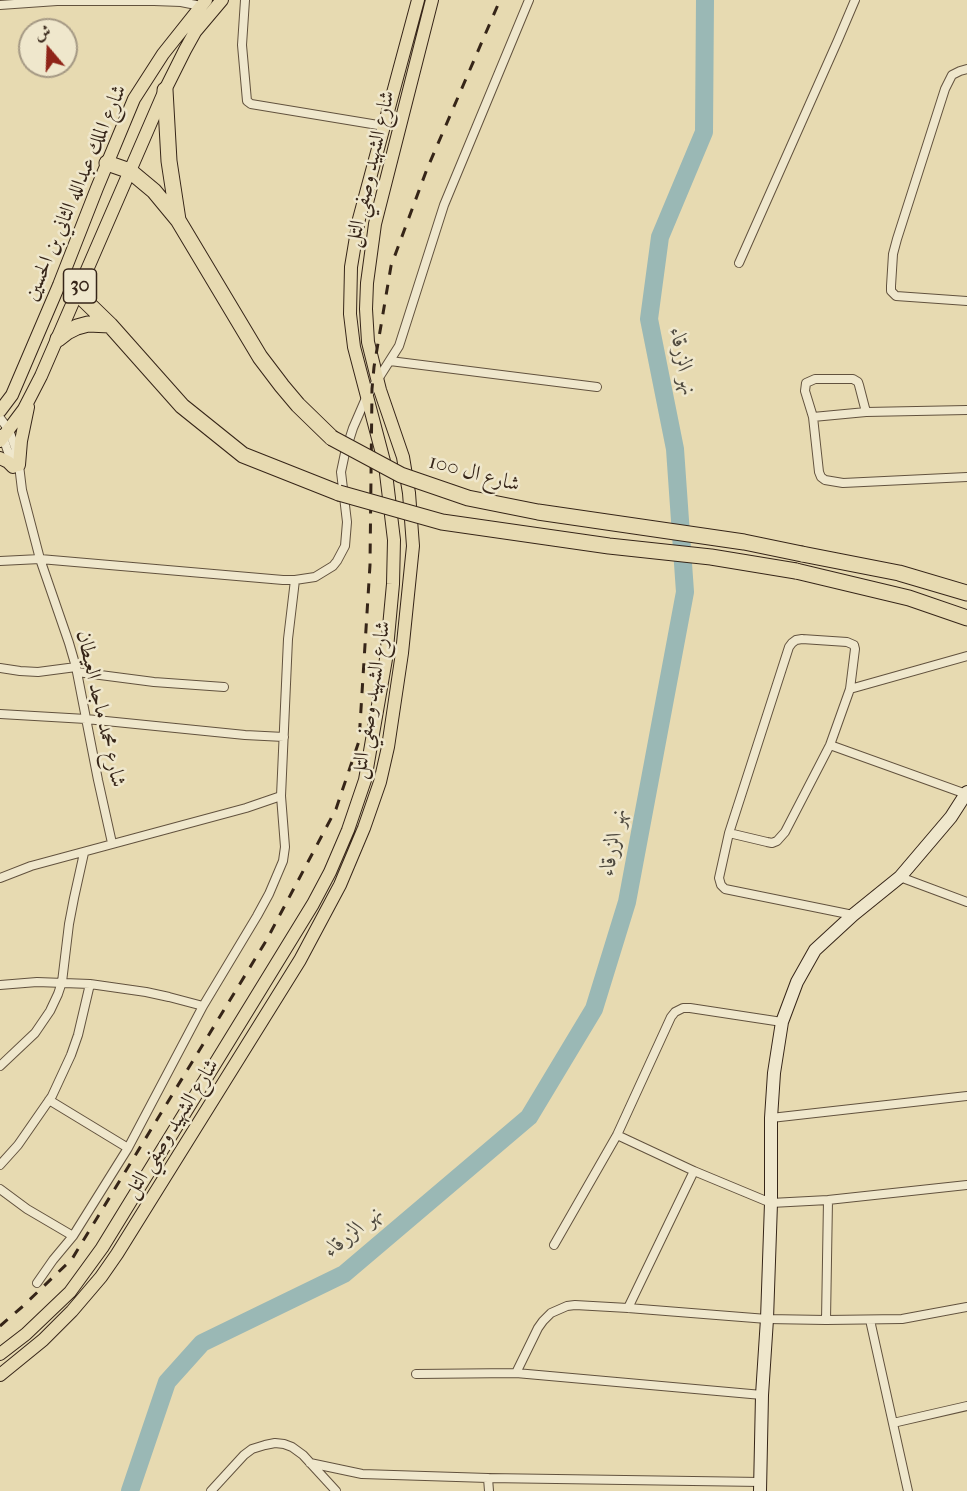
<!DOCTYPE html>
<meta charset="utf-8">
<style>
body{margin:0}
#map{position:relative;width:967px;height:1491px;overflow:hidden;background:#e7dab1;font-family:"IM FELL French Canon",Amiri,serif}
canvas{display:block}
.north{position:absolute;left:18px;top:18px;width:60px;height:60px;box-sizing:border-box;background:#efe7cc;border:2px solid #a59984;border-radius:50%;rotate:341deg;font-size:16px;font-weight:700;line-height:24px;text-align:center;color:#362518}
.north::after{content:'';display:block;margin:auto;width:21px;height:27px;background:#8f2418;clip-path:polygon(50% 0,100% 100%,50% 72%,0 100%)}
</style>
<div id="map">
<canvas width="967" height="1491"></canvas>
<div class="north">ش</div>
</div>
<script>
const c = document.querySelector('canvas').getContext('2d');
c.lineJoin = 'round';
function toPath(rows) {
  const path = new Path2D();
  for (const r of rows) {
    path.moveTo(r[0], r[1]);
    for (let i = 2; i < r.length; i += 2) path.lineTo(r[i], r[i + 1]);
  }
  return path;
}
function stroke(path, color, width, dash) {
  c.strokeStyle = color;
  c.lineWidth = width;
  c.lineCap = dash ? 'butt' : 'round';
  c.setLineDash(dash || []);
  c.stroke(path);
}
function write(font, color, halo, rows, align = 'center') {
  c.font = font + ' "IM FELL French Canon",Amiri,serif';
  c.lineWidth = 5;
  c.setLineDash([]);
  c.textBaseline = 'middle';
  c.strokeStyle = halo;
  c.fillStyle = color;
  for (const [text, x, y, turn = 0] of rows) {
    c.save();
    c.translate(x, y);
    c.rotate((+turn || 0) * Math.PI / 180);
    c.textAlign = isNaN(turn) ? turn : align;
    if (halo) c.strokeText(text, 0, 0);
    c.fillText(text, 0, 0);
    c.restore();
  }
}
stroke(toPath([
 [130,1491,167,1382,202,1343,344,1274,529,1117,594,1009,627,902,685,592,675,449,649,319,660,237,704,132,705,0]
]), '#9ab8b5', 18);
const street = toPath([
 [245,0,242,45,247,101,251,104,384,126],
 [0,5,57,1,154,1,181,2,201,6],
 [967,69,960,71,952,75,945,89,897,239,893,254,891,286,891,291,896,296,967,301],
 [739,263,838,40,855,0],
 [390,361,597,387],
 [866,412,859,385,858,382,853,379,815,379,806,383,805,391,813,417,819,472,821,477,825,480,843,483,967,477],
 [813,417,866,412,967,410],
 [0,418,9,430,15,447,19,465,22,490,40,559,69,643,76,667,98,780,112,843],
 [1,434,3,437,13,467],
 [0,561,40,559,283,580,295,580,315,577,333,566,337,561,345,546,347,522,341,472,345,453,353,428,366,398,399,346,444,205,529,0],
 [802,639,847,642,854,645,855,649,850,689,830,745,785,832,777,841,772,843,767,842,729,833,789,647,792,643,796,640,802,639],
 [0,668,20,671,38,672,76,667],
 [77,672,154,682,224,687],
 [850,689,967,656],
 [0,714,86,719,245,735,284,737],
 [830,745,966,794],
 [729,833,719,878,721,885,725,889,853,915],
 [900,877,967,902],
 [0,878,31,866,246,808,281,796],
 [0,985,37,982,90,984,146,992,169,997,203,1006],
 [0,1066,35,1033,50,1011,58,994,62,982,69,924,74,898,84,853],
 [49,1100,128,1148],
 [771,1118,967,1096],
 [617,1135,694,1171,771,1203,828,1200,967,1185],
 [0,1165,18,1145,52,1096,71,1055,78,1035,90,984],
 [0,1189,27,1209,73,1236],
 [554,1245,617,1135,671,1017,675,1012,683,1008,690,1008,782,1022],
 [37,1283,53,1260,73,1236,128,1148,203,1006,257,916,269,894,283,861,285,847,281,796,288,639,295,580],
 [628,1308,694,1171],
 [826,1320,828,1200],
 [870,1320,908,1491],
 [516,1373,538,1328,543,1321,551,1313,567,1306,575,1305,628,1308,767,1319,826,1320,902,1319,967,1307],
 [416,1374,516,1373,762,1395],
 [893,1423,967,1406],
 [310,1463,362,1474,488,1478,761,1482],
 [488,1478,489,1491],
 [211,1491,244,1455,252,1449,265,1445,275,1443,284,1444,292,1447,303,1455,336,1491]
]);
const secondary = toPath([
 [760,1491,762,1395,767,1319,771,1203,771,1118,774,1073,782,1022,797,982,815,950,853,915,900,877,951,817,967,792]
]);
const primary = toPath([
 [0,411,12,395,59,285,97,188,134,99,163,54,206,0],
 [0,441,24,409,41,376,165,90,185,50,195,32,222,0],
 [0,458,8,462,13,467],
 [19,465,21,441,28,407],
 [0,1354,26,1334,70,1292,102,1248,313,904,330,872,348,830,365,780,386,659,393,584,394,540,385,465,354,347,350,314,351,267,359,219,418,0],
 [0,1375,43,1340,72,1311,101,1277,117,1254,300,960,340,885,364,828,380,782,388,747,402,653,413,546,409,493,403,457,380,390,368,342,366,309,367,283,375,224,432,0]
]);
const highway = toPath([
 [165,90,169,161,178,220],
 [107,163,130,171,154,191,178,220,260,357,282,386,298,405,332,438],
 [77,293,110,325,182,406,243,455,339,493],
 [58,339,67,332,77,327,88,324,110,325],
 [802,554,899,573,967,593],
 [796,571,909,598,967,618]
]);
stroke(street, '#62523e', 10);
stroke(secondary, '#362518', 14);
stroke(primary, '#362518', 14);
stroke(highway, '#362518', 17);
stroke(street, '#efe7cc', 8);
stroke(secondary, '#efe7cc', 12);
stroke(primary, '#e7dab1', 12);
stroke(highway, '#e7dab1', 15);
stroke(toPath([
 [0,1326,22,1307,72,1259,266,941,336,809,359,741,370,565,372,389,374,367,391,266,427,169,500,0]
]), '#362518', 3, [10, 10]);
const highwayBridge = toPath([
 [332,438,401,475,468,498,538,512,744,542,802,554],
 [339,493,442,522,609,546,711,557,796,571]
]);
stroke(highwayBridge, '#362518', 17, []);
stroke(highwayBridge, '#e7dab1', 15);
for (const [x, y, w] of [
 [80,286,33]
]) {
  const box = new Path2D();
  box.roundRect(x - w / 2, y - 17, w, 34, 4.5);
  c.fillStyle = '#efe7cc';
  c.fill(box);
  stroke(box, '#362518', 1.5);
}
write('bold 20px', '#362518', null, [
 ["30",80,286]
]);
write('21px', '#362518', '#efe7cc', [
 ["شارع الشهيد وصفي التل",371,169,-77],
 ["شارع الملك عبدالله الثاني بن الحسين",76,193,-67],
 ["شارع ال 100",474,474,15],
 ["شارع الشهيد وصفي التل",372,700,-81],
 ["شارع محمد ماجد العيطان",100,709,77],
 ["شارع الشهيد وصفي التل",172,1129,-58]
]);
write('italic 22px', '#4f4a3f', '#efe7cc', [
 ["نهر الزرقاء",682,362,79],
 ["نهر الزرقاء",614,842,-79],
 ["نهر الزرقاء",354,1232,-39]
]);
</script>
